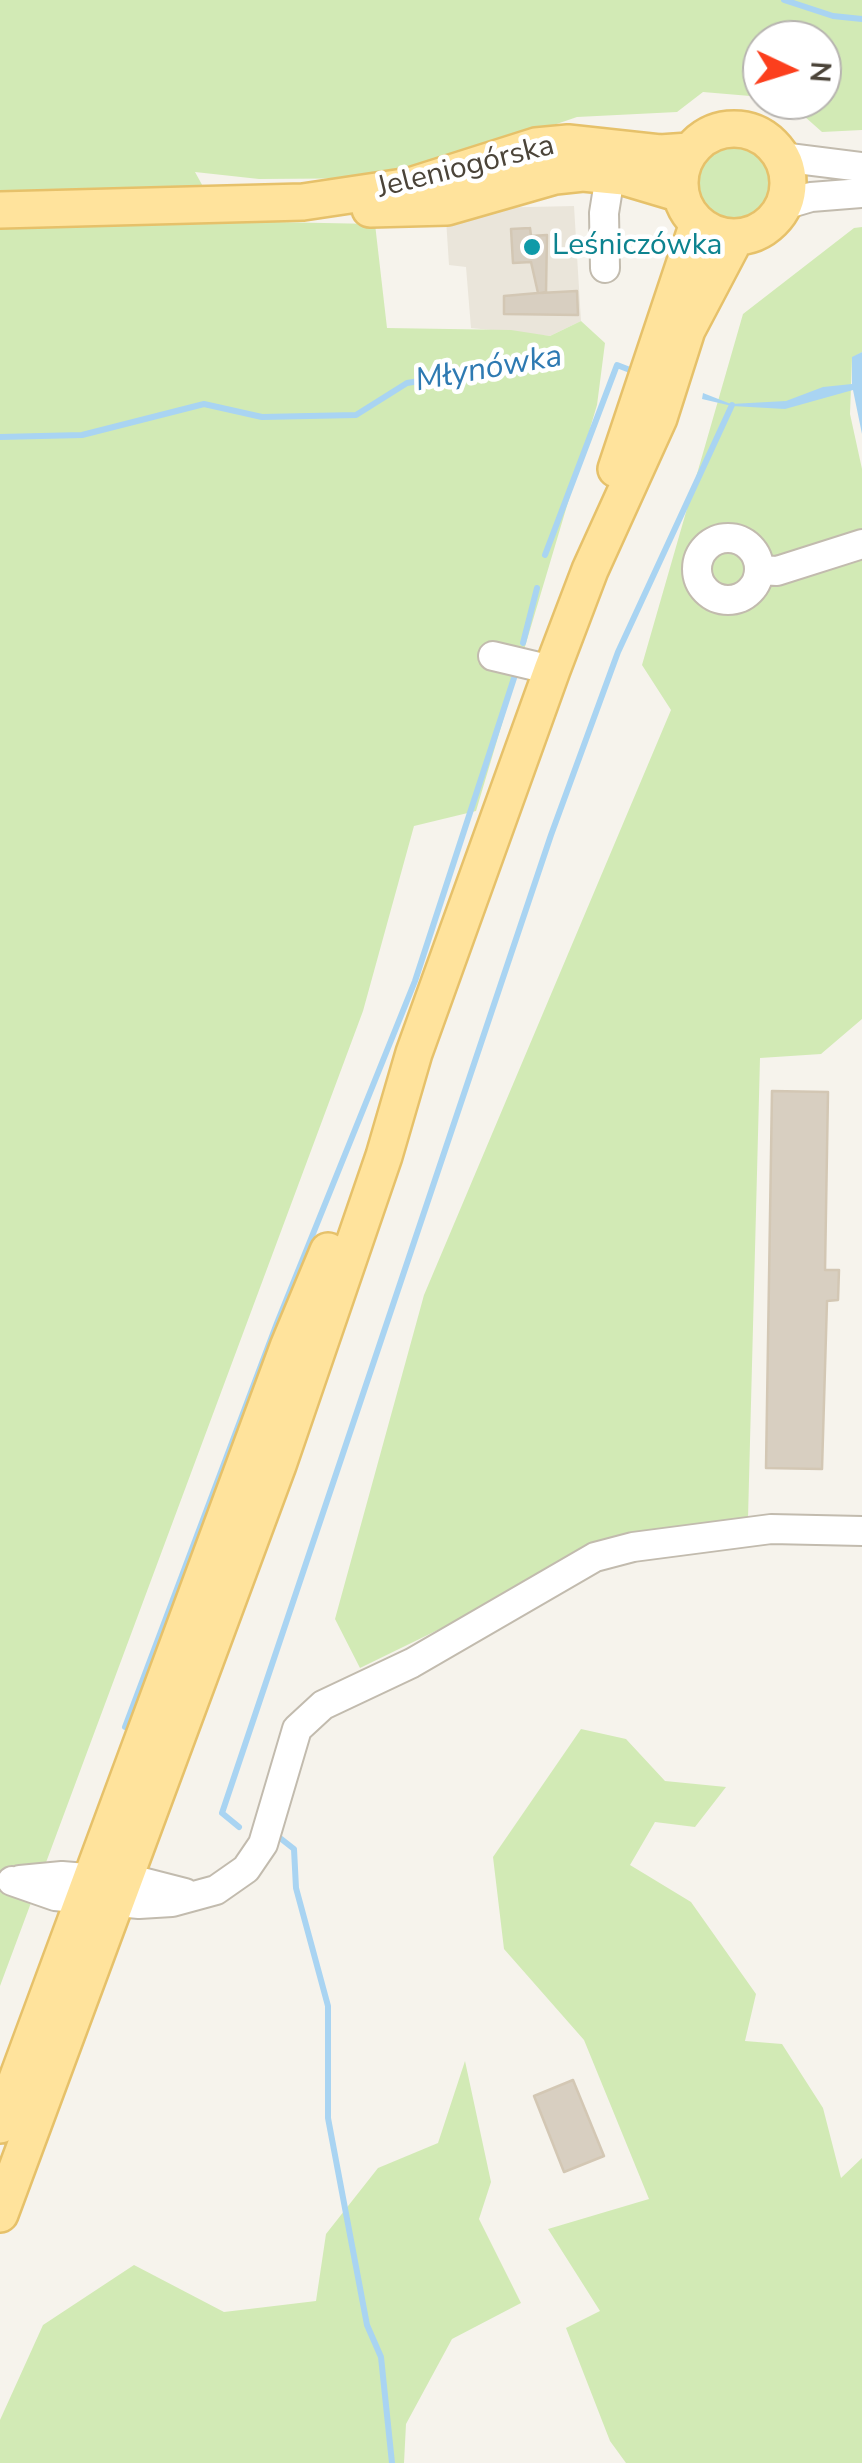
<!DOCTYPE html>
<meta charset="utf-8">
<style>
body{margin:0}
#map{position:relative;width:862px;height:2463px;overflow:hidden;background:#f6f3ec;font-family:"Nunito Sans",sans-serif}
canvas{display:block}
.north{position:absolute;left:742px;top:20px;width:100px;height:100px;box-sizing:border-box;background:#fff;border:2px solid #b7b4b0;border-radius:50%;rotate:94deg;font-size:28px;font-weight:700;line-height:40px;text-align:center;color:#4b4439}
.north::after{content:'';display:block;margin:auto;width:35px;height:45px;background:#fc3f1d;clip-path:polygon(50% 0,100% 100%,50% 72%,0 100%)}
</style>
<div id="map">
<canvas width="862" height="2463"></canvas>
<div class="north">N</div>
</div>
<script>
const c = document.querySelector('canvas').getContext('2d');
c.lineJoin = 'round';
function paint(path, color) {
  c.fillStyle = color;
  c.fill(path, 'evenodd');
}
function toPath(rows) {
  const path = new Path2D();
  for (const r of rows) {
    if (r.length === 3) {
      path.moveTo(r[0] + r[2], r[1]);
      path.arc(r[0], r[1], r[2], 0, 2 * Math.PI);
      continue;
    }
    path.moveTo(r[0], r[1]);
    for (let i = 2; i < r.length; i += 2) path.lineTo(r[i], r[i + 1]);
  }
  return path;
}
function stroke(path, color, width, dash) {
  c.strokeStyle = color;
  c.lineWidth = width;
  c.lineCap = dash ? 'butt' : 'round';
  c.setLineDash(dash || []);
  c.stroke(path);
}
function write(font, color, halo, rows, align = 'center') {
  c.font = font + ' "Nunito Sans",sans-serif';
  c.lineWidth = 9;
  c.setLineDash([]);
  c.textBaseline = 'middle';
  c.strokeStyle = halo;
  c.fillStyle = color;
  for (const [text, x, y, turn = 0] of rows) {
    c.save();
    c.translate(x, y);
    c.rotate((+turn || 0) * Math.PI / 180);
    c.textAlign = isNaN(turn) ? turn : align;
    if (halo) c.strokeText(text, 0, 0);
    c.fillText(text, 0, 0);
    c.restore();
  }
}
paint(toPath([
 [574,206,581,321,550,336,471,328,466,267,449,265,446,219,485,208]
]), '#eae5da');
paint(toPath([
 [0,0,862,0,862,130,822,132,786,100,822,100,822,40,762,40,762,97,703,92,677,112,577,117,399,178,259,179,195,172,222,221,375,224,387,328,511,330,550,336,581,321,605,343,597,405,476,811,414,826,363,1011,0,1986],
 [733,183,40],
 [862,227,862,352,852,358,850,414,862,469,862,1019,821,1054,760,1058,748,1518,589,1546,487,1606,360,1668,335,1619,424,1295,671,710,642,665,743,314,854,228],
 [581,1729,626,1739,665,1781,726,1787,695,1827,655,1822,630,1865,691,1902,756,1994,745,2041,782,2044,823,2108,841,2178,862,2158,862,2463,626,2463,610,2441,566,2328,600,2311,548,2229,649,2199,584,2040,504,1949,493,1857],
 [465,2061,491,2182,479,2219,521,2303,452,2339,406,2424,404,2463,0,2463,0,2420,43,2325,134,2265,224,2312,316,2301,326,2234,378,2168,438,2143]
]), '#d2eab5');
paint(toPath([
 [862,352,862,434,853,390,785,409,732,406,702,399,703,393,731,404,786,401,823,387,852,384,852,357]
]), '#a9d4f2');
stroke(toPath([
 [784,0,833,16,862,19],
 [617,365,630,370],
 [0,437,82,435,204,404,262,417,356,415,407,383,488,370],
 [545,555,617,365],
 [523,643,537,588],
 [125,1727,277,1323,415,981,515,675],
 [239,1827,222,1813,551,835,618,652,732,405],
 [280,1838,294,1849,296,1888,328,2006,328,2118,367,2325,381,2357,392,2463]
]), '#a9d4f2', 6);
const building = toPath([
 [530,228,531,236,547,235,546,292,540,293,577,291,578,315,504,314,504,296,538,293,531,262,513,263,511,229,530,228],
 [772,1091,828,1092,825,1270,839,1270,838,1300,827,1301,822,1469,766,1468,772,1091],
 [573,2080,604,2156,564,2172,534,2096,573,2080]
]);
paint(building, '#d8cfc1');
stroke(building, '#d3c7b4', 2.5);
const minor = toPath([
 [781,157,862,167],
 [784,205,811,197,862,193],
 [605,268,604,213,613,157],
 [728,569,31],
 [759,570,777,571,862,544],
 [493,656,552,670],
 [20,1880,62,1876,146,1883,185,1893],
 [12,1881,55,1896,139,1904,172,1902,216,1890,246,1869,263,1844,297,1729,323,1705,412,1663,595,1557,633,1547,771,1529,862,1531]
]);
const major = toPath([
 [734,183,54],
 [370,209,447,207,555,176,583,173,624,177,681,194],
 [0,210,303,202,410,186,536,146,568,143,660,153,689,151],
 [616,469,698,223],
 [0,2125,288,1347,328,1251],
 [0,2214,278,1465,384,1156,414,1053,552,670,590,570,659,418,687,330,736,237]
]);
stroke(minor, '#c2bbae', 32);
stroke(major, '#e6c16a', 40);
stroke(minor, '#fff', 28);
stroke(major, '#ffe39c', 35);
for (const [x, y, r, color] of [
 [532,247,10,"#0f9aa8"]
]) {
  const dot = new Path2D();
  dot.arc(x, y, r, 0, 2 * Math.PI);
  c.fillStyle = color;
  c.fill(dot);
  stroke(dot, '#fff', 4);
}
write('30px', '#4b4439', '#fff', [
 ["Jeleniogórska",466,168,-14]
]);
write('30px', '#0d838f', '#fff', [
 ["Leśniczówka",552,247]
], 'left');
write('italic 32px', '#2e7ab2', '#fff', [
 ["Młynówka",489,370,-10]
]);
</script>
